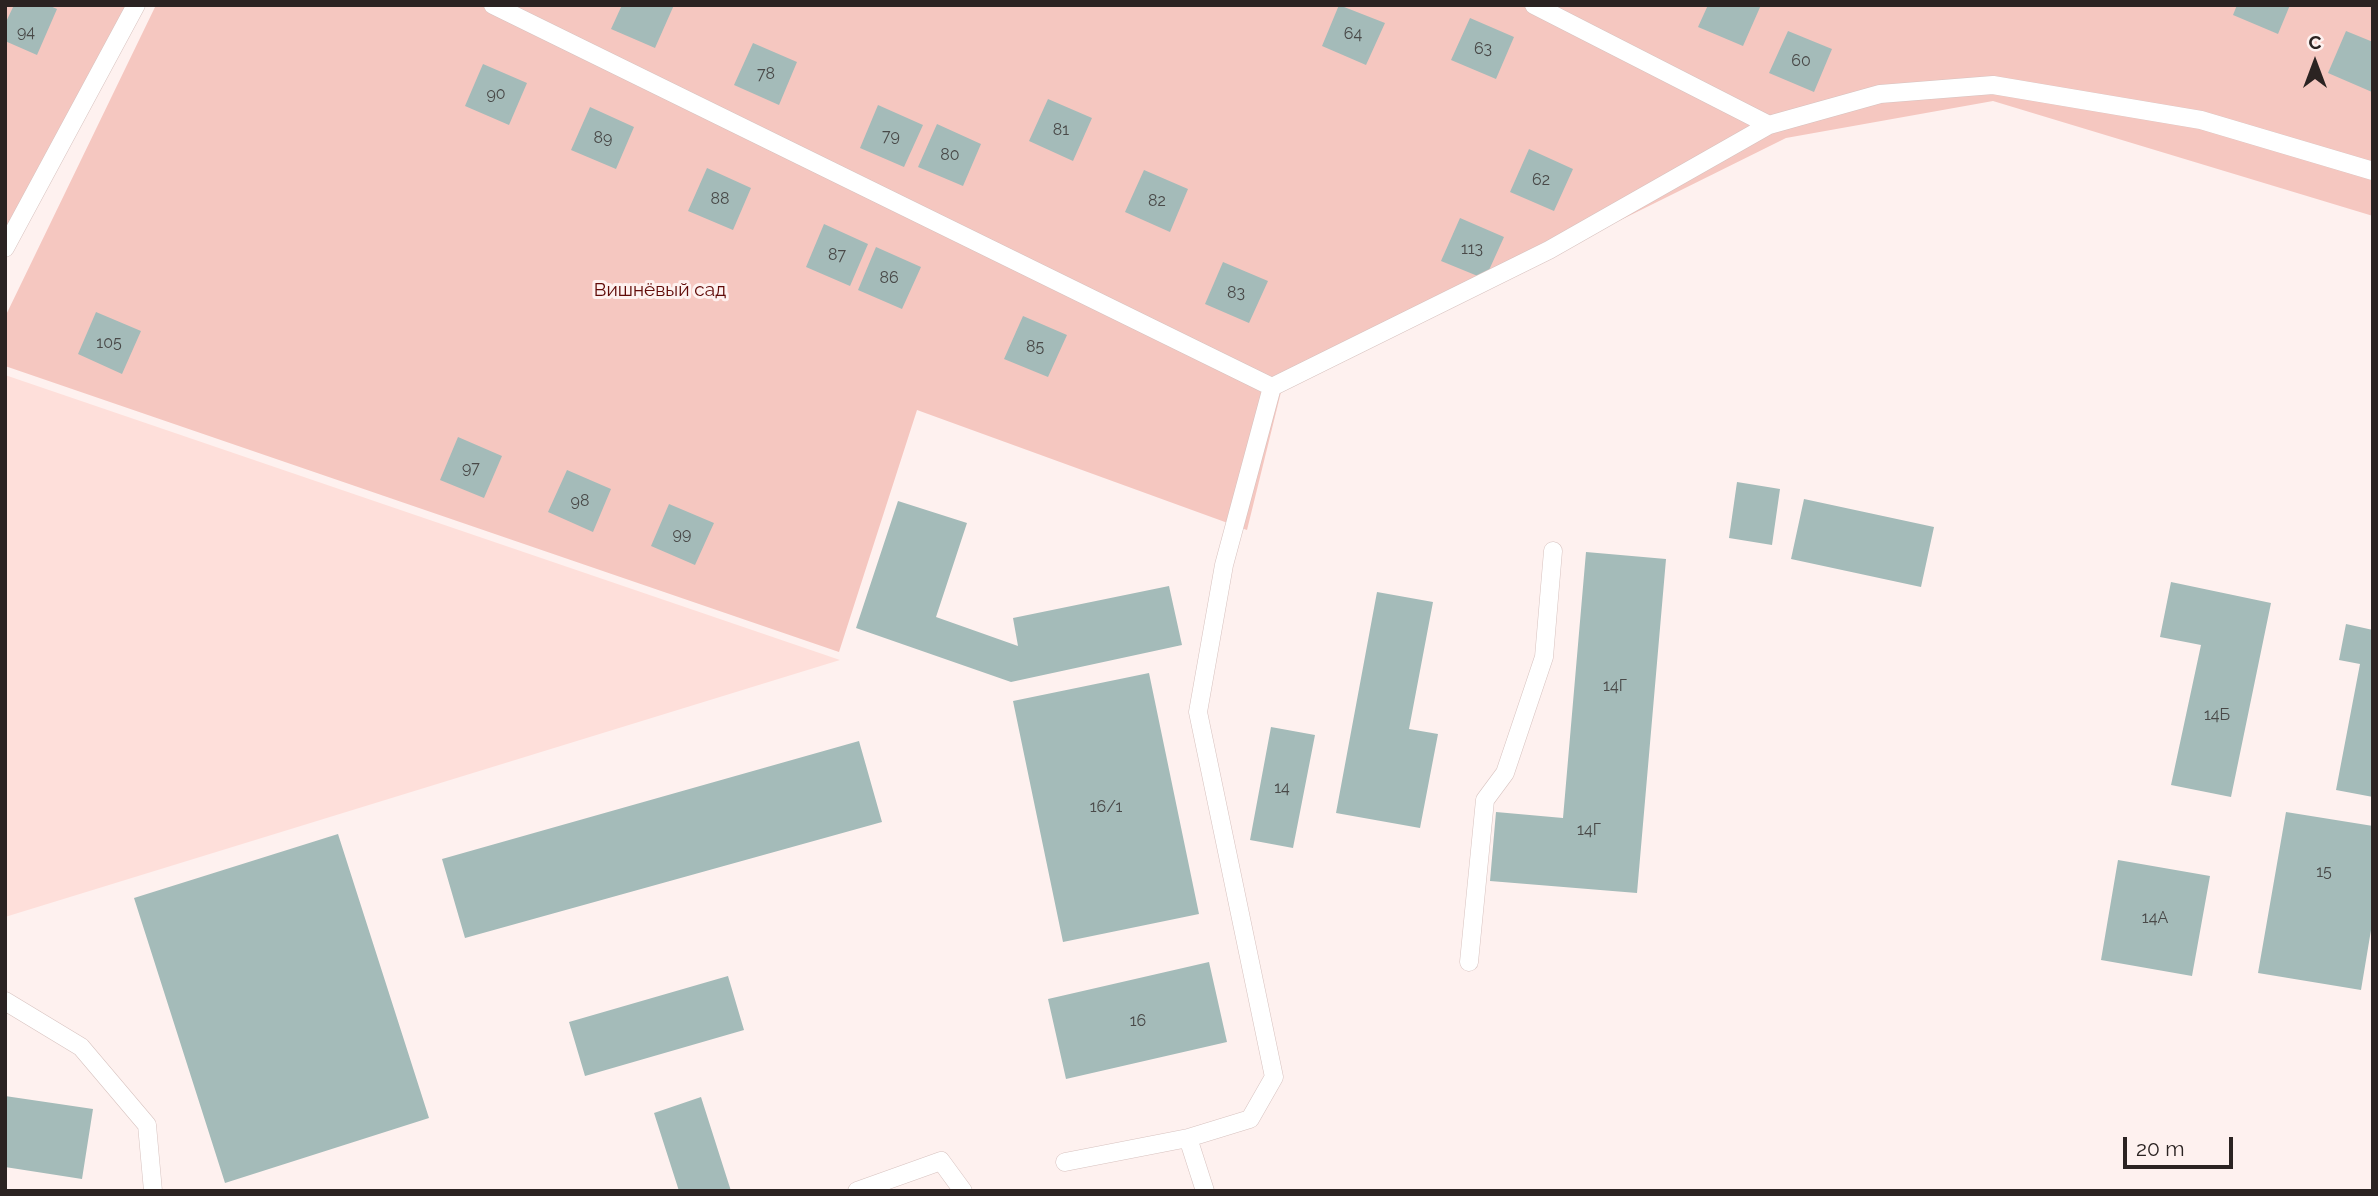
<!DOCTYPE html>
<meta charset="utf-8">
<style>
body{margin:0}
#map{position:relative;width:2378px;height:1196px;overflow:hidden;background:#fef1ef;font-family:Raleway,sans-serif}
canvas{display:block}
.frame{position:absolute;inset:0;border:7px solid #2b2322;pointer-events:none}
.north{position:absolute;left:2280px;top:28px;width:70px;height:70px;-webkit-text-stroke:5px #fef1ef;paint-order:stroke;rotate:0deg;font-size:19px;font-weight:700;line-height:28px;text-align:center;color:#2b2322}
.north::after{content:'';display:block;margin:auto;width:24px;height:32px;background:#2b2322;clip-path:polygon(50% 0,100% 100%,50% 72%,0 100%)}
.scale{position:absolute;left:2123px;top:1137px;width:110px;height:32px;box-sizing:border-box;border:4px solid #2b2322;border-top:0;padding-left:9px;font-size:21px;line-height:24px;white-space:nowrap;color:#2b2322;-webkit-text-stroke:5px #fef1ef;paint-order:stroke}
</style>
<div id="map">
<canvas width="2378" height="1196"></canvas>
<div class="frame"></div>
<div class="north">С</div>
<div class="scale">20 m</div>
</div>
<script>
const c = document.querySelector('canvas').getContext('2d');
c.lineJoin = 'round';
function paint(path, color) {
  c.fillStyle = color;
  c.fill(path, 'evenodd');
}
function toPath(rows) {
  const path = new Path2D();
  for (const r of rows) {
    path.moveTo(r[0], r[1]);
    for (let i = 2; i < r.length; i += 2) path.lineTo(r[i], r[i + 1]);
  }
  return path;
}
function stroke(path, color, width, dash) {
  c.strokeStyle = color;
  c.lineWidth = width;
  c.lineCap = dash ? 'butt' : 'round';
  c.setLineDash(dash || []);
  c.stroke(path);
}
function write(font, color, halo, rows, align = 'center') {
  c.font = font + ' Raleway,sans-serif';
  c.lineWidth = 6;
  c.setLineDash([]);
  c.textBaseline = 'middle';
  c.strokeStyle = halo;
  c.fillStyle = color;
  for (const [text, x, y, turn = 0] of rows) {
    c.save();
    c.translate(x, y);
    c.rotate((+turn || 0) * Math.PI / 180);
    c.textAlign = isNaN(turn) ? turn : align;
    if (halo) c.strokeText(text, 0, 0);
    c.fillText(text, 0, 0);
    c.restore();
  }
}
paint(toPath([
 [5,375,840,660,5,917]
]), '#fedfda');
paint(toPath([
 [5,5,136,5,5,245],
 [156,5,2373,5,2373,216,1993,101,1786,138,1282,388,1247,530,917,410,839,652,5,366,5,317]
]), '#f5c7c0');
paint(toPath([
 [14,5,48,5,57,9,37,55,5,41,5,24],
 [622,5,674,5,655,48,611,29],
 [1339,5,1385,23,1366,65,1322,46],
 [1708,5,1761,5,1743,46,1698,27],
 [2237,5,2290,5,2278,34,2233,15],
 [1470,18,1514,37,1496,79,1451,60],
 [1788,31,1832,49,1814,92,1769,73],
 [2346,31,2373,42,2372,92,2328,73],
 [753,43,797,62,779,105,734,85],
 [483,64,527,83,509,125,465,106],
 [1048,99,1092,118,1073,161,1029,141],
 [878,105,923,125,904,167,860,148],
 [590,107,634,127,616,169,571,150],
 [937,124,981,144,963,186,918,167],
 [1529,149,1573,169,1554,211,1510,192],
 [707,168,751,188,733,230,688,211],
 [1144,170,1188,189,1170,232,1125,212],
 [1460,218,1504,237,1485,279,1441,261],
 [824,224,868,244,850,286,806,267],
 [876,247,921,267,902,309,858,290],
 [1223,262,1268,281,1249,323,1205,304],
 [96,312,141,331,122,374,78,354],
 [1023,316,1067,335,1048,377,1004,359],
 [458,437,502,456,484,498,440,480],
 [567,470,611,489,593,532,548,512],
 [1737,482,1780,489,1772,545,1729,538],
 [1804,499,1934,527,1921,587,1791,559],
 [898,501,967,523,936,617,1018,646,1013,618,1169,586,1182,645,1011,682,856,628],
 [669,504,714,523,695,565,651,546],
 [1586,552,1666,559,1637,893,1490,881,1496,812,1563,818],
 [2171,582,2271,603,2231,797,2171,785,2201,645,2160,637],
 [1377,592,1433,602,1409,729,1438,734,1420,828,1336,813],
 [2346,624,2373,630,2373,797,2336,790,2360,664,2339,660],
 [1149,673,1199,914,1063,942,1013,701],
 [1271,727,1315,735,1293,848,1250,840],
 [859,741,882,822,465,938,442,859],
 [2286,812,2373,826,2373,918,2361,990,2258,973],
 [338,834,429,1118,225,1183,134,898],
 [2118,860,2210,876,2192,976,2101,960],
 [1209,962,1227,1042,1066,1079,1048,999],
 [728,976,744,1030,585,1076,569,1022],
 [5,1096,93,1109,82,1179,5,1167],
 [701,1097,731,1191,679,1191,654,1113]
]), '#a4bbb9');
const lane = toPath([
 [493,5,1272,387],
 [1534,5,1769,125],
 [5,248,136,5],
 [1469,962,1485,800,1505,773,1544,657,1553,551],
 [5,1001,81,1047,147,1125,153,1191],
 [1065,1162,1188,1138],
 [857,1191,941,1161,963,1191],
 [1205,1191,1188,1138,1250,1119,1274,1077,1198,712,1224,565,1272,387,1549,250,1769,125,1880,94,1993,85,2201,120,2373,171]
]);
stroke(lane, '#d7c2bf', 19);
stroke(lane, '#fff', 18);
write('16px', '#494948', null, [
 ["94",26,32],
 ["64",1353,34],
 ["63",1483,49],
 ["60",1801,61],
 ["78",766,74],
 ["90",496,94],
 ["81",1061,130],
 ["79",891,136],
 ["89",603,138],
 ["80",950,155],
 ["62",1541,180],
 ["88",720,199],
 ["82",1157,201],
 ["113",1472,249],
 ["87",837,255],
 ["86",889,278],
 ["83",1236,293],
 ["105",109,343],
 ["85",1035,347],
 ["97",471,468],
 ["98",580,501],
 ["99",682,534],
 ["14Г",1615,686],
 ["14Б",2217,715],
 ["14",1282,788],
 ["16/1",1106,807],
 ["14Г",1589,830],
 ["15",2324,872],
 ["14А",2155,918],
 ["16",1138,1021]
]);
write('19px', '#600b08', '#fef1ef', [
 ["Вишнёвый сад",660,290]
]);
</script>
